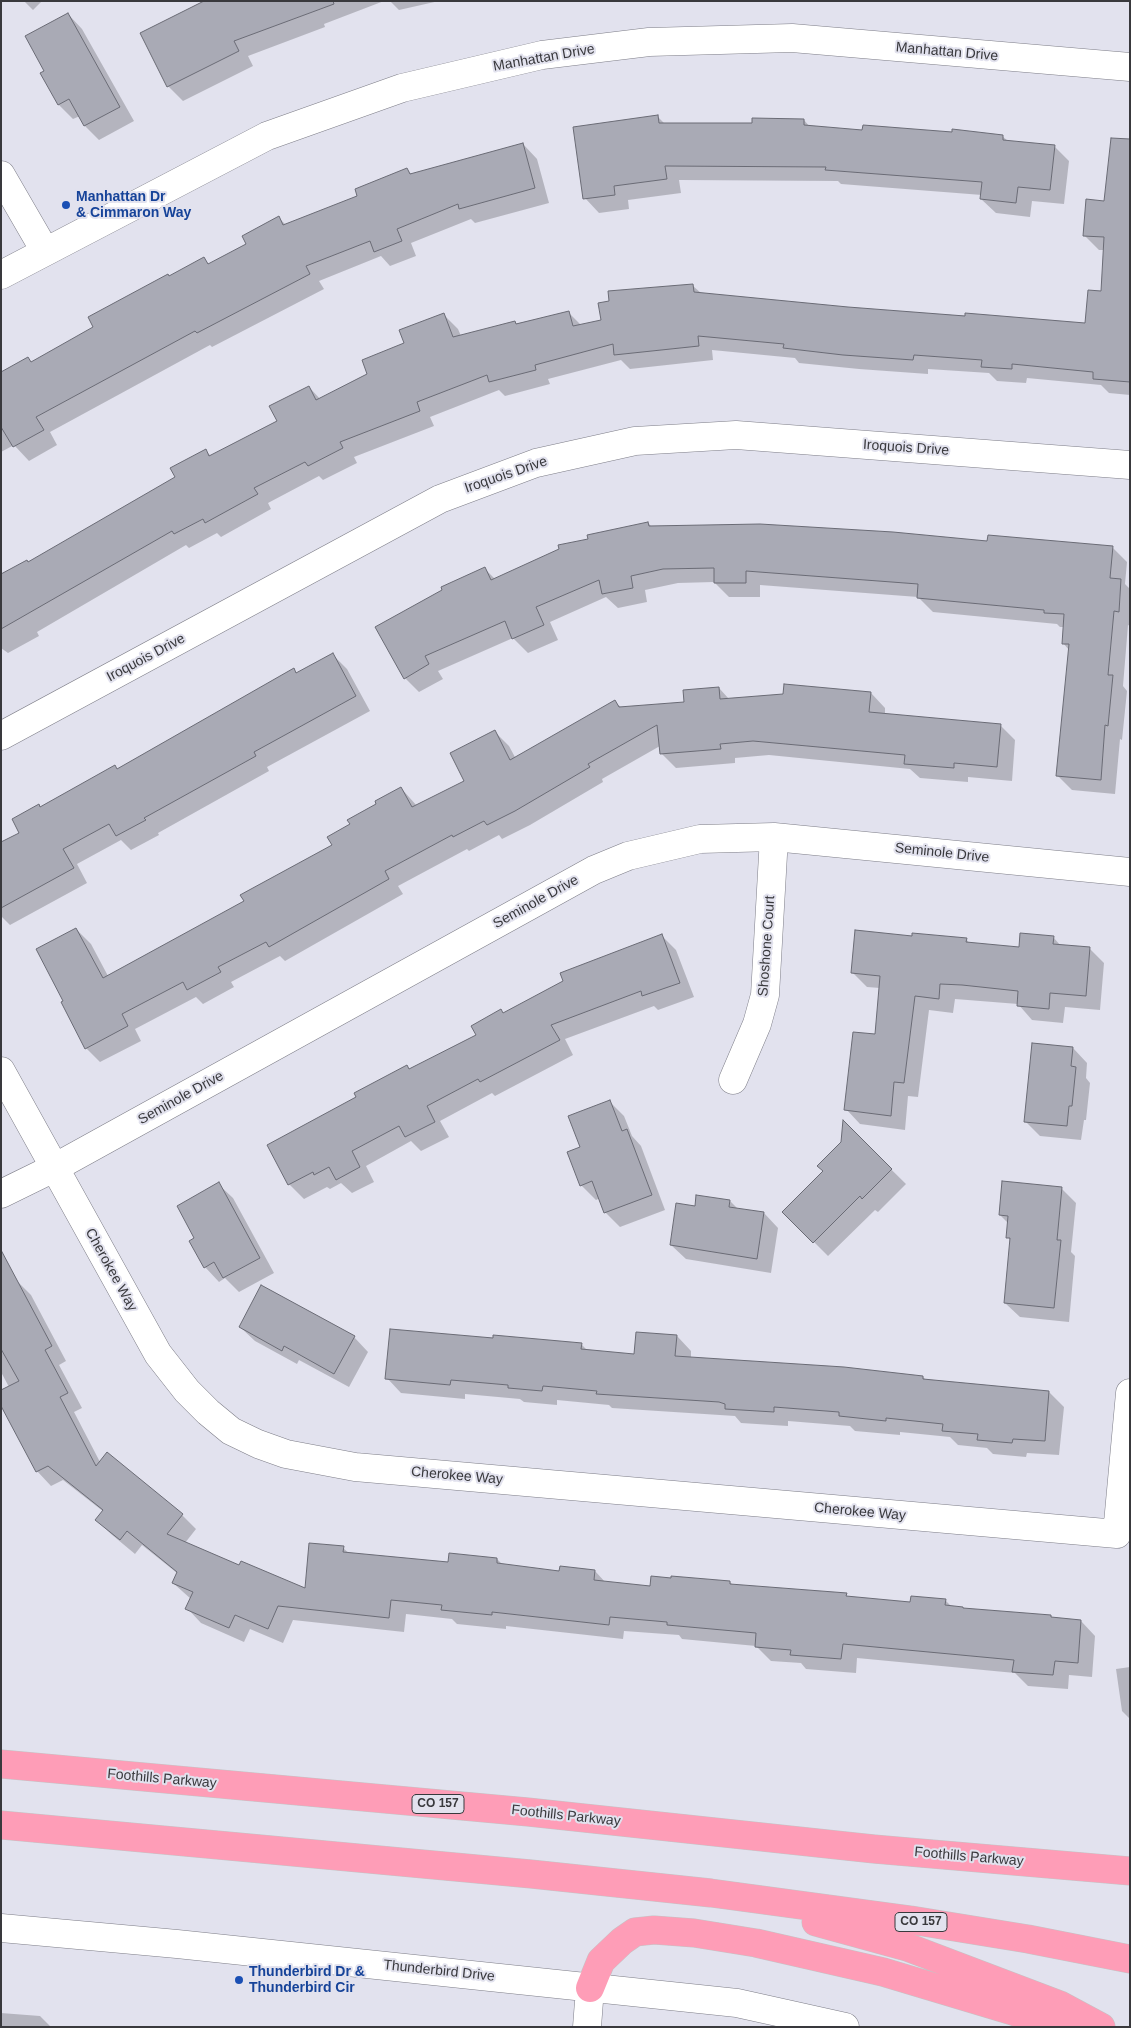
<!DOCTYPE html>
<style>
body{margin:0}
#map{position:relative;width:1131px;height:2028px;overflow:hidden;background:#e2e2ee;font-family:Arial,sans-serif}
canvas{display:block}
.frame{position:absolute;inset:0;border:2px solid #39393d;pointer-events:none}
</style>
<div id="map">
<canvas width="1131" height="2028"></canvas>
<div class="frame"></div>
</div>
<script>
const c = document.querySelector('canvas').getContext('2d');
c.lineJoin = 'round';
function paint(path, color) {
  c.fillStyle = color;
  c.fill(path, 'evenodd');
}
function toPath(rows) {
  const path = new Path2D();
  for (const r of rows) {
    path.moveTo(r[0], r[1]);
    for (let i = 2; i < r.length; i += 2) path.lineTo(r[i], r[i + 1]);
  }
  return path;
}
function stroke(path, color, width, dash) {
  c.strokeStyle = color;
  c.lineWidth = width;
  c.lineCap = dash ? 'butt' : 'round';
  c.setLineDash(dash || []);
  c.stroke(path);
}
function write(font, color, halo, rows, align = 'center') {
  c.font = font + ' Arial,sans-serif';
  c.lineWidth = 4;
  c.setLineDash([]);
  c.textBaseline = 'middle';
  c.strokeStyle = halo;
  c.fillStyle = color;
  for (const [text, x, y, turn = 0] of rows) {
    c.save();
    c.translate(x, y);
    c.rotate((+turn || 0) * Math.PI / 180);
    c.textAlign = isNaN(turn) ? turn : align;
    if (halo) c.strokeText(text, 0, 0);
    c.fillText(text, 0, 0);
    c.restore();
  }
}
paint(toPath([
 [24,1,42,1,33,10],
 [207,1,384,1,324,24,325,27,248,56,253,66,183,101,168,86],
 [390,1,439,1,399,10],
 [68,14,82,29,134,121,99,140,85,126,80,116,73,119,59,105,42,74,45,71],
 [658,117,665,124,754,124,804,120,810,127,863,131,1002,136,1008,141,1054,146,1069,161,1064,204,1032,201,1030,217,996,213,981,199,982,195,841,184,838,181,679,180,681,193,628,200,629,209,599,213,585,198],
 [523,144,537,159,549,203,475,223,471,219,411,243,416,256,390,266,381,256,319,281,324,289,212,347,210,345,50,432,57,445,29,461,14,445,1,452,1,374,28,359,32,363,95,327,170,277,204,259,210,265,248,245,279,218,286,225,358,196,407,169,412,175],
 [1130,148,1130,395,1109,393,1101,385,1027,378,1026,383,997,381,989,373,928,369,928,374,859,369,799,363,795,358,712,350,713,360,630,369,621,360,548,379,550,384,505,396,499,390,430,417,434,426,354,457,357,463,323,480,319,476,268,503,271,509,221,537,217,533,189,548,186,545,37,632,39,636,8,653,1,648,1,575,28,563,177,478,206,451,211,456,279,421,309,387,321,400,369,375,443,314,458,329,461,336,568,312,581,325,602,321,693,286,701,293,848,308,1086,324,1102,293,1104,250,1099,250,1084,235,1106,203],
 [648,523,652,527,1112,547,1127,562,1125,584,1130,589,1130,626,1128,625,1123,686,1127,691,1122,740,1120,739,1115,794,1072,790,1058,776,1069,650,1063,643,1064,627,1060,627,1057,624,933,612,918,597,760,585,760,597,729,597,714,582,678,583,645,590,647,602,618,608,606,597,550,622,558,640,528,653,513,638,438,671,443,679,419,692,405,678,485,569,495,579],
 [332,654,347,669,370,711,267,767,269,771,158,833,159,835,131,850,121,840,77,864,87,883,10,925,1,916,1,844,20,833,39,805,41,808,117,770,294,670,298,674],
 [719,688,729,699,871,693,885,708,885,715,1000,725,1015,740,1012,781,968,777,968,782,920,778,910,769,769,755,735,758,735,763,676,768,661,753,660,746,602,779,603,782,530,825,502,839,499,835,469,851,467,849,398,886,403,894,285,961,280,956,231,982,234,987,203,1004,196,997,135,1029,141,1041,100,1062,86,1048,65,1002,76,929,91,944,108,976,245,902,333,845,351,825,401,788,417,806,465,781,494,731,509,746,516,759,615,702,622,708,685,703],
 [661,935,676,950,694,997,658,1010,654,1006,565,1039,573,1055,495,1096,492,1093,440,1121,449,1137,421,1151,411,1141,366,1166,374,1182,352,1193,341,1183,330,1189,327,1187,304,1199,289,1184,358,1097,407,1067,410,1070,477,1035,501,1011,504,1014],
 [913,937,966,939,970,944,1020,948,1053,937,1061,946,1089,948,1104,963,1100,1010,1065,1007,1063,1023,1032,1020,1018,1004,955,999,953,1013,929,1010,918,1097,908,1096,905,1130,860,1124,846,1109,876,1036,880,988,867,987,852,972],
 [1073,1048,1087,1063,1086,1078,1090,1083,1086,1120,1084,1120,1081,1140,1040,1136,1025,1121],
 [609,1101,624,1116,632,1136,641,1146,665,1210,620,1227,605,1212,600,1198,596,1200,581,1185,582,1148],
 [844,1123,906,1184,878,1212,875,1210,828,1256,784,1212,824,1171,842,1143],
 [218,1184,233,1198,274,1273,239,1292,225,1278,219,1282,205,1267,196,1238],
 [1061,1188,1076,1203,1071,1252,1075,1256,1069,1322,1020,1317,1005,1303,1011,1241,1008,1237,1009,1224,1000,1215],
 [730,1201,738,1209,764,1213,778,1228,771,1273,686,1259,671,1245,696,1207],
 [16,1280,31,1295,66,1361,59,1365,82,1408,74,1412,100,1462,182,1515,196,1529,185,1543,240,1567,306,1590,343,1548,350,1554,449,1563,497,1559,503,1565,561,1572,595,1571,606,1583,651,1588,730,1582,733,1585,846,1595,849,1598,911,1603,945,1600,952,1607,964,1610,1051,1616,1053,1619,1081,1621,1095,1636,1092,1677,1069,1675,1068,1689,1028,1686,1015,1673,857,1658,856,1673,806,1669,801,1663,771,1661,756,1646,682,1639,679,1635,624,1631,623,1639,506,1626,506,1629,457,1624,452,1619,406,1614,404,1632,293,1620,283,1643,250,1629,244,1642,201,1623,187,1608,191,1599,173,1583,177,1573,142,1545,135,1554,111,1534,97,1520,104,1512,63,1480,51,1486,37,1471,9,1387,1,1372,1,1288],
 [240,1327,354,1337,368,1352,349,1387,299,1360,297,1364,255,1341],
 [677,1336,691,1351,691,1358,923,1377,927,1381,1049,1392,1064,1407,1059,1455,1027,1453,1026,1457,993,1454,987,1448,958,1445,950,1437,900,1432,900,1435,855,1431,850,1426,788,1421,788,1426,741,1423,735,1416,612,1408,609,1405,557,1400,557,1405,524,1402,520,1399,465,1394,465,1399,401,1393,387,1378,494,1340,581,1344,588,1351,635,1355],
 [1130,1667,1130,1719,1122,1711,1116,1669],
 [1,2013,40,2016,51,2027,1,2027]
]), '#0003');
const building = toPath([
 [204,1,333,1,334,4,234,41,239,51,167,87,140,33,204,1],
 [68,13,120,107,84,126,69,99,58,105,40,73,44,71,25,36,68,13],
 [658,115,659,123,752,123,752,118,804,119,804,125,862,130,863,125,952,132,952,129,1003,135,1003,140,1055,145,1050,190,1018,187,1016,203,980,199,982,182,825,170,826,167,665,166,667,179,614,186,615,195,583,199,573,127,658,115],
 [1111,138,1130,139,1130,382,1093,379,1093,372,1012,364,1012,369,981,367,982,360,914,355,913,360,843,355,783,348,784,344,698,336,699,346,614,355,613,344,535,365,536,370,489,382,487,375,417,402,420,411,340,442,343,448,308,466,305,462,254,488,258,494,205,523,203,519,174,534,172,531,1,629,1,574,27,560,28,562,175,477,170,468,206,449,209,456,277,421,269,406,309,386,316,400,367,374,362,360,404,343,399,330,444,313,453,337,515,321,516,324,569,311,573,326,601,320,598,303,609,301,608,291,693,284,694,292,848,307,965,316,965,313,1085,323,1088,290,1101,291,1104,237,1083,236,1086,199,1104,201,1111,138],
 [523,143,535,188,459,209,458,204,397,229,402,241,374,252,370,241,306,266,310,274,197,333,195,331,36,417,44,430,13,447,1,427,1,372,28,357,31,362,93,327,88,317,168,274,169,276,204,257,208,264,246,244,242,236,279,216,283,225,357,196,355,189,407,168,410,174,523,143],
 [648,522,649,526,760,524,893,532,987,541,988,535,1113,546,1110,578,1121,579,1119,612,1114,611,1108,675,1113,675,1108,726,1105,725,1101,780,1056,776,1069,644,1062,644,1064,614,1044,613,1044,610,917,598,918,584,746,571,746,583,714,583,714,568,663,569,631,576,633,588,602,594,599,580,536,607,544,625,512,639,505,621,425,656,429,664,404,679,375,627,442,590,441,587,485,567,491,580,559,549,558,545,588,539,587,535,648,522],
 [333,653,356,696,254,752,256,756,144,818,146,820,116,836,109,824,63,849,74,868,1,908,1,842,19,833,12,819,39,804,40,807,115,765,117,769,294,668,296,673,333,653],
 [784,684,871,692,869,712,1001,724,997,767,954,763,954,768,904,764,905,755,753,741,720,744,721,749,660,754,657,725,588,764,590,767,515,811,487,825,484,821,453,837,452,835,385,871,389,879,269,947,266,942,218,967,221,972,187,990,183,982,122,1014,128,1026,85,1049,61,1002,63,1001,36,949,76,928,103,978,244,901,240,895,332,845,327,837,350,824,347,820,376,804,375,801,401,787,412,807,464,781,450,753,495,730,510,760,615,700,619,707,684,702,683,690,719,687,720,699,783,694,784,684],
 [855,930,912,936,912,933,967,938,966,942,1019,947,1020,933,1054,936,1053,944,1090,947,1086,996,1050,993,1049,1009,1017,1006,1018,991,962,985,940,984,939,999,915,996,904,1083,894,1082,891,1116,844,1110,853,1032,875,1034,880,976,851,973,855,930],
 [662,934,680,983,642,996,641,991,551,1025,560,1040,480,1082,478,1079,427,1106,435,1122,405,1137,399,1126,352,1151,360,1167,336,1180,329,1167,314,1175,313,1172,288,1185,267,1145,356,1097,354,1093,407,1065,409,1069,476,1035,471,1026,501,1009,503,1013,563,981,560,973,662,934],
 [1032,1043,1073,1047,1071,1066,1076,1067,1072,1106,1069,1106,1067,1126,1024,1122,1032,1043],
 [610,1100,622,1131,627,1129,652,1195,604,1213,592,1181,580,1186,567,1152,580,1147,568,1116,610,1100],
 [843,1120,892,1169,862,1199,860,1196,813,1243,782,1212,823,1171,817,1166,841,1142,843,1120],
 [1002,1181,1062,1187,1057,1240,1061,1240,1054,1308,1004,1303,1010,1238,1006,1238,1008,1216,999,1215,1002,1181],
 [219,1182,260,1258,223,1278,214,1262,204,1268,189,1241,194,1238,177,1206,219,1182],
 [696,1195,730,1200,729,1207,764,1212,757,1259,670,1245,676,1203,695,1206,696,1195],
 [1,1250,52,1346,45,1350,68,1393,60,1397,96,1466,107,1452,183,1514,167,1534,239,1565,241,1561,305,1588,309,1543,344,1546,343,1552,448,1562,449,1553,497,1558,497,1563,559,1571,560,1566,595,1570,594,1580,650,1586,651,1576,671,1578,671,1576,730,1581,730,1584,847,1593,846,1596,910,1602,911,1596,946,1599,945,1605,963,1607,963,1608,1051,1615,1051,1617,1081,1620,1078,1663,1055,1661,1053,1675,1012,1672,1014,1660,843,1644,841,1659,790,1655,791,1650,755,1647,756,1633,667,1625,667,1622,610,1617,609,1625,492,1612,492,1615,441,1610,442,1605,391,1600,389,1618,278,1606,268,1629,235,1615,229,1628,185,1609,193,1592,172,1583,177,1572,127,1531,120,1540,95,1520,103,1510,48,1466,36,1472,1,1406,1,1390,19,1381,1,1349,1,1250],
 [261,1285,355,1336,334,1374,284,1346,282,1351,239,1327,261,1285],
 [390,1329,493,1338,493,1335,582,1343,581,1349,634,1354,636,1332,677,1335,675,1356,844,1367,923,1376,923,1379,1049,1391,1045,1441,1013,1439,1012,1443,977,1440,978,1434,942,1431,943,1424,886,1418,886,1421,839,1416,839,1412,774,1407,774,1412,725,1409,725,1404,719,1402,596,1394,597,1391,543,1386,542,1391,508,1388,508,1385,451,1380,450,1385,385,1379,390,1329]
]);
paint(building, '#a9aab5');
stroke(building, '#6a6b75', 1);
const minor = toPath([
 [1,175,45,251],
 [1,275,267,136,402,88,542,55,649,42,792,38,1130,67],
 [1,736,440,499,536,463,635,441,736,435,1130,465],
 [1,1071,158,1354,187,1391,208,1412,231,1431,258,1444,286,1454,355,1467,1117,1534,1130,1393],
 [733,1080,757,1024,765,995,774,837],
 [1,1194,54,1168,594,870,628,856,700,839,774,837,1130,872],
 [1,1928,177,1944,737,2003,845,2027],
 [587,2027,590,1988]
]);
const highway = toPath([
 [1,1764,528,1812,874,1849,1130,1871],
 [1,1825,531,1874,711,1893,911,1920,1028,1939,1130,1959],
 [816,1922,907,1947,1060,2005,1101,2027],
 [590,1988,601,1961,622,1941,635,1932,654,1930,694,1933,756,1943,883,1972,1013,2011,1057,2027]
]);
stroke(minor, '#7d7d87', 29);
stroke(highway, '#c4c4c5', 29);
stroke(minor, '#fff', 28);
stroke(highway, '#fe9db7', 28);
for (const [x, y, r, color] of [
 [66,205,5,"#1a4fb4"],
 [239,1980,5,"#1a4fb4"]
]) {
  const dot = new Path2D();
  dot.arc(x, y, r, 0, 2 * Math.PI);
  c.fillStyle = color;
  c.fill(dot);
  stroke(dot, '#e2e2ee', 2);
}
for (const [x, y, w] of [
 [438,1804,52],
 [921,1922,52]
]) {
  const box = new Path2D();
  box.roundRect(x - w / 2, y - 9.5, w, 19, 4);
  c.fillStyle = '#e2e2ee';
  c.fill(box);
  stroke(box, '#39393d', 1);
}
write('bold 12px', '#39393d', null, [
 ["CO 157",438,1804],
 ["CO 157",921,1922]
]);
write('14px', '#39393d', '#e2e2ee', [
 ["Manhattan Drive",947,52,5],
 ["Manhattan Drive",544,58,-10],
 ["Iroquois Drive",906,448,4],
 ["Iroquois Drive",506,475,-19],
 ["Iroquois Drive",146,658,-28],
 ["Seminole Drive",942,853,6],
 ["Seminole Drive",536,902,-29],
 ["Shoshone Court",767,946,-86],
 ["Seminole Drive",181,1098,-29],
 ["Cherokee Way",111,1270,61],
 ["Cherokee Way",457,1476,5],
 ["Cherokee Way",860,1512,5],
 ["Foothills Parkway",162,1779,5],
 ["Foothills Parkway",566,1816,6],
 ["Foothills Parkway",969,1857,5],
 ["Thunderbird Drive",439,1971,6]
]);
write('bold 14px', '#164399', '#e2e2ee', [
 ["Manhattan Dr",76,197],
 ["& Cimmaron Way",76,213],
 ["Thunderbird Dr &",249,1972],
 ["Thunderbird Cir",249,1988]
], 'left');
</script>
